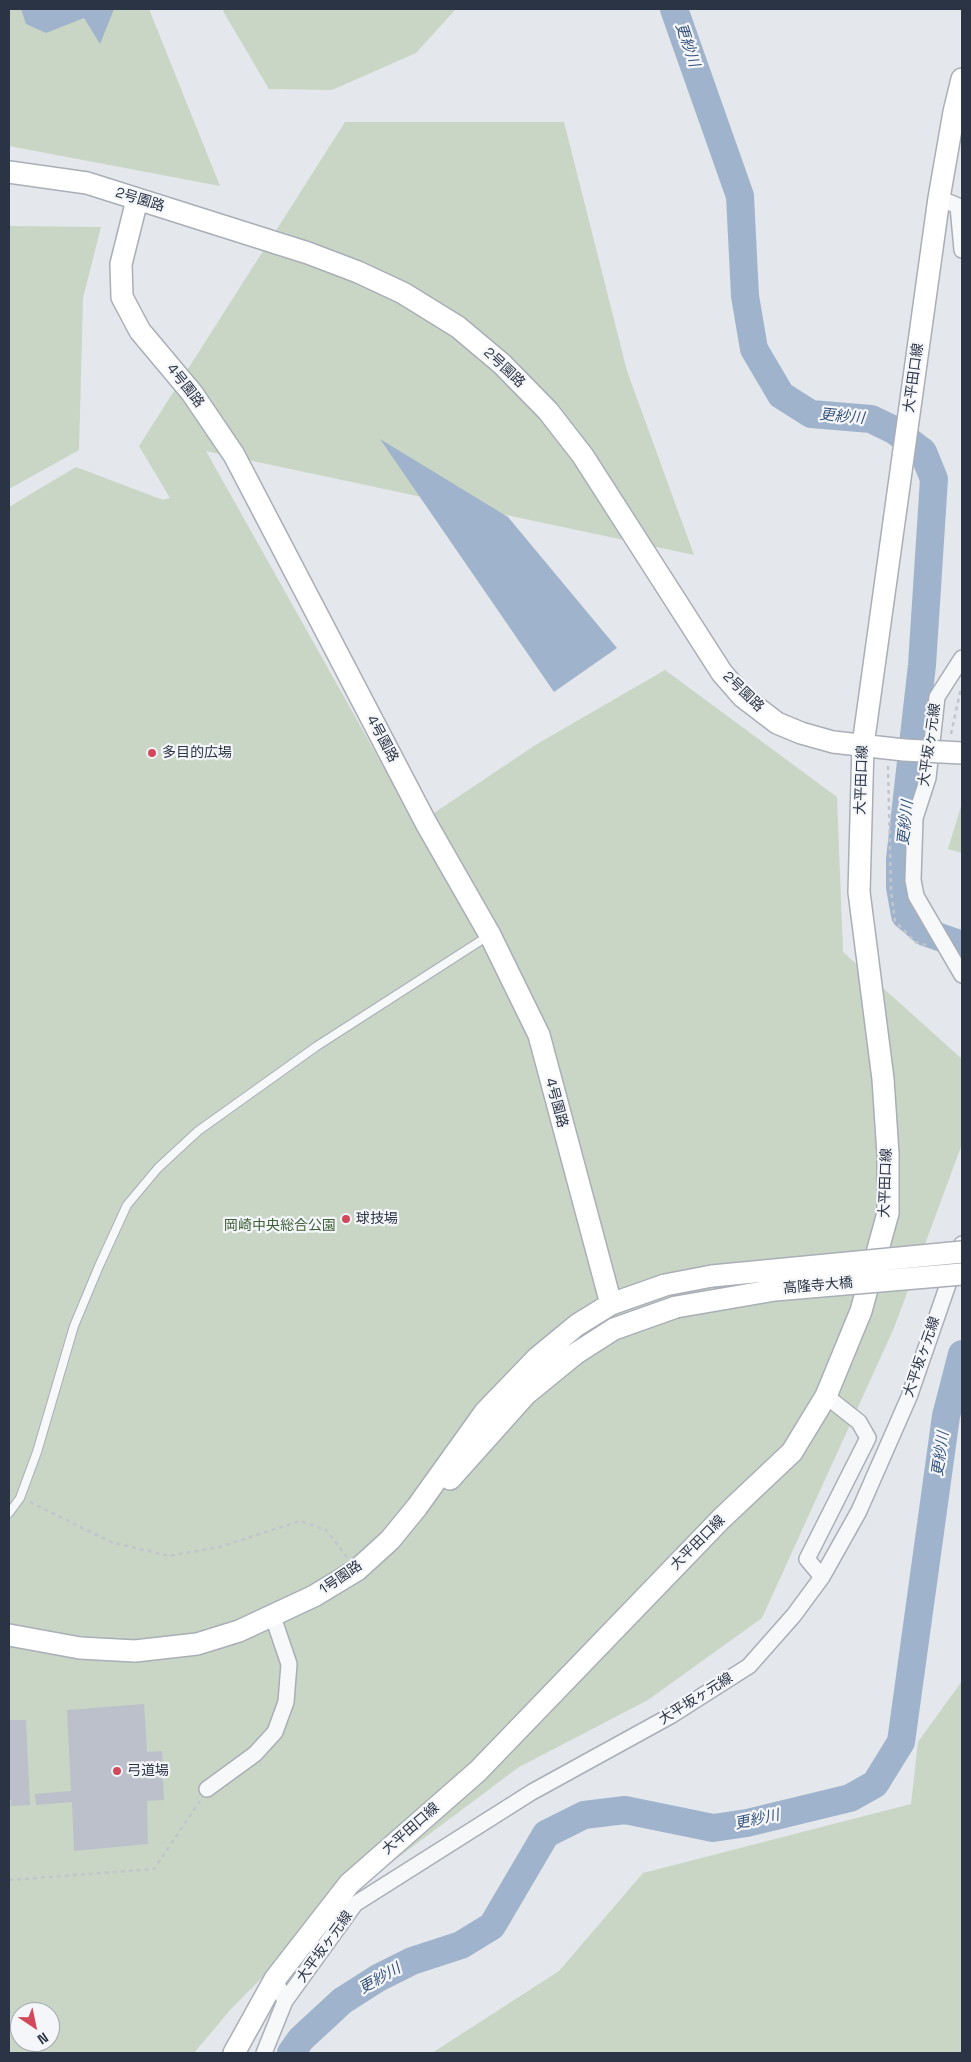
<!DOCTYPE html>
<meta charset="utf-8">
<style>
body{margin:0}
#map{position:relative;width:971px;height:2062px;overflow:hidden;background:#e4e7ec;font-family:"Space Grotesk",sans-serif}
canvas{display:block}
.frame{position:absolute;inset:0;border:10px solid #2b3445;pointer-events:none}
.north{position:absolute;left:10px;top:2002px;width:50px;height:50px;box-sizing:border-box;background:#f4f6f9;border:1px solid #a4a8b1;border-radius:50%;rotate:146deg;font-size:14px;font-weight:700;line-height:20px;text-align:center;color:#2b3445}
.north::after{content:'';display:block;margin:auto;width:18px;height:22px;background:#d1495b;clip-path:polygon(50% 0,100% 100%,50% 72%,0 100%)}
</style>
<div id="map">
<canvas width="971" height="2062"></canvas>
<div class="frame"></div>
<div class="north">N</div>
</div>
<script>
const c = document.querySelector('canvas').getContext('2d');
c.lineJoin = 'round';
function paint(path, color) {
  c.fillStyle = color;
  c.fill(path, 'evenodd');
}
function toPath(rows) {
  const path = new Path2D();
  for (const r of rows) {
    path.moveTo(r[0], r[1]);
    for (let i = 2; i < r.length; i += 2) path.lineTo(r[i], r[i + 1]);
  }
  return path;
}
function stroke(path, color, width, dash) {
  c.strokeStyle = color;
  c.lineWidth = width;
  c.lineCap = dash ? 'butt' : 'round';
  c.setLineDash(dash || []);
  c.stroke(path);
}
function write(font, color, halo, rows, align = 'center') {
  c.font = font + ' "Space Grotesk","Noto Sans JP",sans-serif';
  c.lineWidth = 4.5;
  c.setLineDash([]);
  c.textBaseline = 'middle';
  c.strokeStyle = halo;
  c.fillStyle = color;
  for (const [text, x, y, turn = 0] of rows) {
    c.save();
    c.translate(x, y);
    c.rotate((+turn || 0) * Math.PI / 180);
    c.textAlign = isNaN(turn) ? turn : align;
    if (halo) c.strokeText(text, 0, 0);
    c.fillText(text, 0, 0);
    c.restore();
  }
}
paint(toPath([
 [9,9,149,9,220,186,9,146],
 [224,9,456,9,416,53,332,90,269,89,223,11],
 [345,122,564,122,627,371,694,555,206,451,416,825,537,744,665,670,837,797,843,952,962,1059,962,1144,894,1328,762,1618,648,1700,519,1767,332,1907,231,2009,194,2053,9,2053,9,507,76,467,163,500,170,498,139,446],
 [20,2012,50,2012,50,2042,20,2042],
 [9,226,101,227,83,298,79,450,9,489],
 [962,803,962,853,948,849],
 [962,1681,962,2053,432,2053,559,1971,643,1873,911,1804,918,1742]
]), '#c9d6c5');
paint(toPath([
 [21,9,114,9,100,44,84,18,46,33,26,24],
 [380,439,508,517,617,648,554,692]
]), '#9fb4cc');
stroke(toPath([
 [674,9,740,196,745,296,754,349,781,395,811,414,871,419,894,430,923,452,934,479,922,665,900,859,900,887,905,915,925,932,962,945],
 [291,2053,301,2039,342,2001,378,1978,412,1961,461,1945,492,1926,546,1834,584,1815,625,1810,713,1828,747,1823,850,1798,875,1784,901,1742,946,1416,962,1354]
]), '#9fb4cc', 28);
paint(toPath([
 [144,1704,147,1752,162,1751,164,1800,147,1801,148,1844,74,1851,72,1802,36,1805,35,1794,71,1791,67,1710],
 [9,1720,26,1720,30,1805,11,1806,11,1800,9,1800]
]), '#bbc0ca');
const lane = toPath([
 [9,1513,20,1498,37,1452,74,1326,99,1266,127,1205,158,1168,198,1131,317,1046,488,936]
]);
const street = toPath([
 [939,198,958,206,962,250],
 [962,658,937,697,928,778,915,818,913,880,916,896,962,975],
 [822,1577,807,1559,868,1438,859,1422,826,1396],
 [207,1789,255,1754,275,1732,286,1702,289,1664,273,1617],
 [275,1979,285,2001,355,1904,532,1792,672,1715,749,1666,794,1615,822,1577,859,1511,909,1397,962,1244],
 [264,2053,285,2001]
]);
const secondary = toPath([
 [9,172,87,183,308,253,358,272,403,293,458,327,502,364,548,411,583,456,722,673,743,697,777,723,801,733,833,742,904,750],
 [137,200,121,264,122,297,140,331,192,393,234,455,426,823,490,935,539,1035,611,1304],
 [450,1479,526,1394,575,1354,614,1329,676,1307],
 [9,1635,80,1648,135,1651,197,1644,239,1631,314,1596,357,1570,390,1540,417,1507,485,1412,537,1358,577,1325,611,1304,665,1285,712,1276],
 [234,2053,275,1979,349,1884,478,1771,721,1519,792,1452,826,1396,861,1311,888,1213,888,1154,883,1079,859,892,863,745,939,198,954,112,962,79]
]);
stroke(lane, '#a9aeb7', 10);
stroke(street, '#a9aeb7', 18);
stroke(secondary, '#a9aeb7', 24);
stroke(toPath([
 [951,734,961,688],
 [888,766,891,890,895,921,915,942,927,945],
 [30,1502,111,1542,169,1556,219,1547,300,1521,326,1530,347,1557],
 [9,1880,154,1869,200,1801]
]), '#c2c5cb', 2.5, [4, 4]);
stroke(lane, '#f7f8fa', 8);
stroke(street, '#f7f8fa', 15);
stroke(secondary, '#fff', 21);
const secondaryBridge = toPath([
 [904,750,962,753],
 [712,1276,962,1252],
 [676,1307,775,1290,962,1274]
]);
stroke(secondaryBridge, '#a9aeb7', 24, []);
stroke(secondaryBridge, '#fff', 21);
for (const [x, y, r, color] of [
 [152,753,5,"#d1495b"],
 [346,1219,5,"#d1495b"],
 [117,1771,5,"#d1495b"]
]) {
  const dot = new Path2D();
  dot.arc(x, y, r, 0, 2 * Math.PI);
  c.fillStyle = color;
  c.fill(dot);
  stroke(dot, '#f4f6f9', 2);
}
write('14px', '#2b3445', '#f4f6f9', [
 ["2号園路",140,200,17],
 ["2号園路",504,368,43],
 ["大平田口線",914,378,-82],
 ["4号園路",185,386,52],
 ["2号園路",743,692,44],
 ["4号園路",382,739,62],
 ["大平坂ヶ元線",930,745,-82],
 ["大平田口線",862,780,-88],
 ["4号園路",556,1103,75],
 ["大平田口線",886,1183,-88],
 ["高隆寺大橋",818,1286,-5],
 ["大平坂ヶ元線",922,1357,-71],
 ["大平田口線",698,1543,-45],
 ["1号園路",341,1578,-34],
 ["大平坂ヶ元線",696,1699,-32],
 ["大平田口線",411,1829,-41],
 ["大平坂ヶ元線",325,1947,-54]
]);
write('14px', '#2b3445', '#f4f6f9', [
 ["多目的広場",162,753],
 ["球技場",356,1219],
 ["弓道場",127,1771]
], 'left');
write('14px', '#3f6138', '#f4f6f9', [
 ["岡崎中央総合公園",280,1226]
]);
write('italic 15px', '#34527a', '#f4f6f9', [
 ["更紗川",687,45,71],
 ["更紗川",842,417,5],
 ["更紗川",906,823,-84],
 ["更紗川",941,1454,-82],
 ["更紗川",757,1820,-12],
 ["更紗川",380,1979,-30]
]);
</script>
